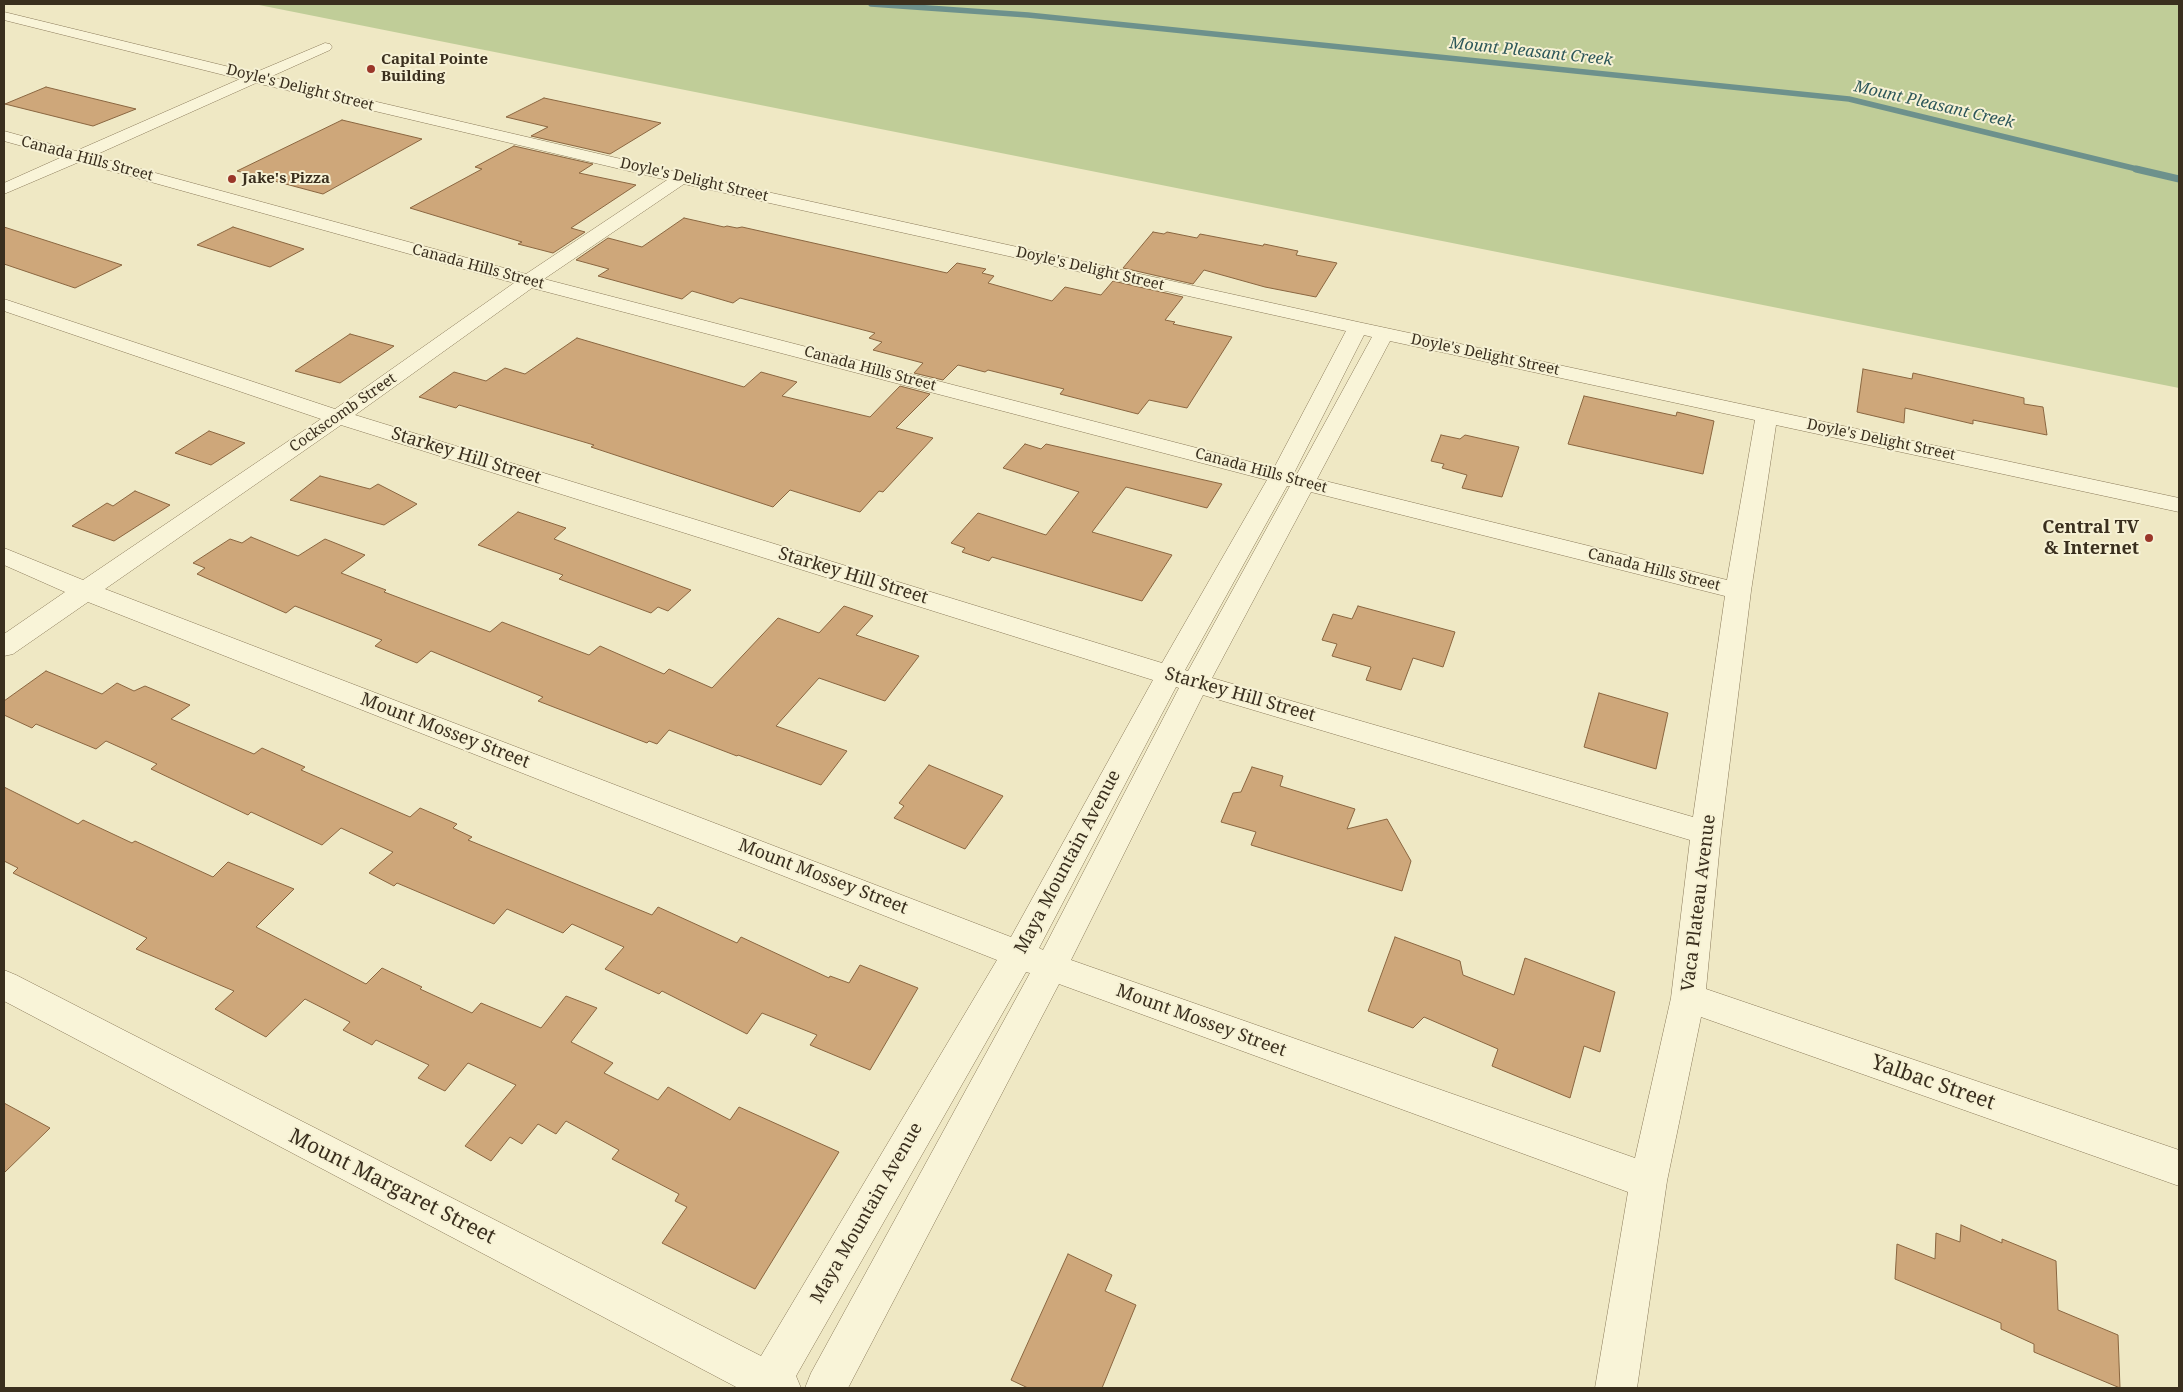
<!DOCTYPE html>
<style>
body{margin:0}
#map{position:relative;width:2183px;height:1392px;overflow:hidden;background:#efe8c4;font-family:"Noto Serif",serif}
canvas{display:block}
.frame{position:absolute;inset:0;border:5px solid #3a2f1e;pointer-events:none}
</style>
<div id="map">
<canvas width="2183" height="1392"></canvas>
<div class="frame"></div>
</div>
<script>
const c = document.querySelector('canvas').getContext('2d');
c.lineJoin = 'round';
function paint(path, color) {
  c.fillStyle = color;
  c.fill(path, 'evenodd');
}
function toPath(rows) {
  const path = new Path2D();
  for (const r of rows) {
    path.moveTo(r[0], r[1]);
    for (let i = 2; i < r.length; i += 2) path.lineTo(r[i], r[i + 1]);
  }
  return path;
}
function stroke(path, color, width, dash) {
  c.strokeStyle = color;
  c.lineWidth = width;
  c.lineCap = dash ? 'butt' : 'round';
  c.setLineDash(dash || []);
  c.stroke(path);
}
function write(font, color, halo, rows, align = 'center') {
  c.font = font + ' "Noto Serif",serif';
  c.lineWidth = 4;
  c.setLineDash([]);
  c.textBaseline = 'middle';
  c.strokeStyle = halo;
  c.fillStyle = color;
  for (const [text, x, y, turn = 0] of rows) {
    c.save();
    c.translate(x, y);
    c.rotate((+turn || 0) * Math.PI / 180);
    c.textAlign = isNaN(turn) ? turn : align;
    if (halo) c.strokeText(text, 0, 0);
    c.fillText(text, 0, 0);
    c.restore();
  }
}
paint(toPath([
 [254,4,2179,4,2179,388]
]), '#c0cd98');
stroke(toPath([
 [871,4,1028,15,1849,99,2141,170]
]), '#6d918c', 5.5);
stroke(toPath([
 [2136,169,2179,179]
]), '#6d918c', 7);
const building = toPath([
 [46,87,136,109,93,126,5,104,46,87],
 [544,98,661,123,610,154,531,136,548,127,506,117,544,98],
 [342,120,422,139,323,194,237,171,342,120],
 [514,146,593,164,579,173,636,185,571,228,585,232,553,253,518,244,522,242,410,208,482,169,475,167,514,146],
 [684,218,724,227,727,226,737,228,742,227,947,273,957,263,986,269,982,273,994,276,988,283,1052,301,1065,287,1101,295,1113,281,1183,297,1165,320,1175,322,1173,324,1232,337,1187,408,1149,400,1138,414,1060,394,1064,389,988,370,985,372,958,365,943,380,914,373,923,363,873,350,882,342,869,338,875,333,740,298,733,303,692,291,682,299,598,276,609,269,576,260,608,238,642,247,684,218],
 [4,227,122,265,75,288,4,264,4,227],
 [233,227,304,249,270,267,197,245,233,227],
 [1153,232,1164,234,1167,232,1197,238,1200,234,1263,246,1264,244,1298,251,1296,255,1337,263,1316,297,1265,287,1204,270,1193,284,1123,268,1153,232],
 [350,334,394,346,340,383,295,371,350,334],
 [577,338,744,387,761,372,797,382,782,396,870,417,900,386,930,394,896,428,933,438,883,492,879,491,860,512,790,490,773,507,591,447,594,445,459,405,456,408,419,397,454,372,486,381,505,368,525,374,577,338],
 [1863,369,1912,379,1913,373,2024,398,2024,404,2043,407,2047,435,1973,420,1973,424,1905,408,1904,423,1857,412,1863,369],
 [1584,396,1676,416,1677,412,1714,421,1703,474,1568,444,1584,396],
 [209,431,245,443,211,465,175,453,209,431],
 [1441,435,1460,439,1465,435,1519,447,1502,497,1462,488,1467,475,1442,468,1444,464,1431,461,1441,435],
 [1025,444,1041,449,1046,444,1222,484,1207,508,1126,487,1092,532,1172,555,1142,601,992,557,989,561,962,552,965,548,951,543,978,513,1046,535,1079,492,1003,468,1025,444],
 [320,476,370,489,378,484,417,504,384,525,290,500,320,476],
 [135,491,170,505,114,541,72,526,107,503,113,506,135,491],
 [518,512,566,528,554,539,691,590,668,611,658,607,651,613,559,579,563,575,478,545,518,512],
 [251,537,298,556,325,539,365,555,341,573,386,590,384,592,490,632,502,622,589,655,600,646,664,674,669,669,712,688,778,618,819,633,844,606,873,616,856,635,919,656,885,701,819,678,776,726,847,751,821,785,738,755,737,756,669,730,657,744,649,741,647,743,538,701,543,697,431,651,417,663,375,646,382,640,295,606,286,613,197,574,205,568,193,563,230,539,242,543,251,537],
 [1358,606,1455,632,1443,667,1413,658,1401,690,1366,680,1371,667,1332,656,1337,644,1322,640,1333,614,1352,619,1358,606],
 [46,671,102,694,117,683,134,691,145,686,190,705,171,719,254,754,262,748,305,767,301,770,410,817,420,808,457,824,453,828,472,837,468,840,652,915,658,907,737,943,741,937,829,978,830,976,849,983,860,965,918,988,870,1070,810,1045,817,1035,762,1013,747,1034,662,991,659,994,605,969,624,947,572,924,563,933,507,909,494,924,397,883,394,886,369,873,393,852,341,828,322,845,251,812,248,815,151,769,157,764,106,741,96,749,36,724,32,728,4,715,4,701,46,671],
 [1599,693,1668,713,1656,769,1584,747,1599,693],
 [929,765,1003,796,965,849,894,818,904,806,899,803,929,765],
 [1252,767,1283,776,1280,786,1355,809,1347,829,1387,819,1411,861,1402,891,1251,845,1256,832,1221,822,1233,793,1241,792,1252,767],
 [4,787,78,824,83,820,132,843,135,841,213,877,228,862,294,889,256,927,366,984,382,968,422,987,420,989,472,1013,481,1003,541,1028,566,996,597,1008,571,1042,613,1063,604,1073,658,1100,668,1087,730,1120,739,1107,839,1152,755,1289,662,1243,687,1207,675,1201,679,1194,612,1159,619,1150,566,1121,556,1134,538,1124,522,1144,510,1137,491,1161,465,1146,516,1085,468,1063,445,1091,418,1078,429,1065,376,1040,372,1045,343,1030,350,1022,305,999,266,1037,215,1009,234,991,136,949,147,938,13,873,18,868,4,861,4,787],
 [1395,937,1460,961,1463,975,1514,995,1525,958,1615,992,1600,1052,1584,1046,1570,1098,1492,1066,1498,1049,1424,1017,1413,1028,1368,1011,1395,937],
 [4,1103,50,1128,4,1173,4,1103],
 [1961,1225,2002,1243,2002,1239,2056,1261,2058,1310,2118,1335,2120,1388,2034,1352,2034,1344,2001,1329,2001,1323,1895,1279,1897,1244,1935,1259,1936,1233,1960,1242,1961,1225],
 [1068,1254,1112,1275,1105,1291,1136,1305,1102,1388,1028,1388,1011,1380,1068,1254]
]);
paint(building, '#cea77a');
stroke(building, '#8a6640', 1);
const minor = toPath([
 [4,12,254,73,325,43,330,44,332,47,330,50,270,77,681,173,1358,322,2179,498,2179,512,1776,425,1751,591,1721,833,1706,989,2179,1150,2179,1186,1701,1017,1667,1181,1637,1388,1595,1388,1628,1192,1059,984,848,1388,805,1388,811,1373,1030,973,1026,972,796,1376,801,1388,738,1388,4,1001,4,970,16,975,761,1356,997,960,88,602,13,654,4,656,4,634,65,592,4,565,4,548,83,580,321,419,4,311,4,299,335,409,514,283,79,162,4,194,4,183,62,157,4,141,4,131,76,151,240,79,4,20,4,12],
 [256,83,667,180,526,274,93,156,256,83],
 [684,184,1346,331,1274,468,544,279,684,184],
 [532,288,1267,480,1162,663,355,415,532,288],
 [1364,335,1372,337,1297,474,1294,473,1364,335],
 [1390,341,1755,420,1727,580,1317,479,1390,341],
 [341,425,1153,680,1011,937,105,589,341,425],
 [1287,486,1290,486,1188,671,1185,670,1287,486],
 [1311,492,1725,596,1693,817,1212,678,1311,492],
 [1176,687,1179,688,1043,950,1039,948,1176,687],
 [1203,695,1690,840,1671,998,1635,1158,1071,960,1203,695]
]);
stroke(minor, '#8a7a5a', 1);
paint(minor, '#f9f4d8');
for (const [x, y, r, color] of [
 [371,69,5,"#9a3629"],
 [232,179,5,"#9a3629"],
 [2149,538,5,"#9a3629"]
]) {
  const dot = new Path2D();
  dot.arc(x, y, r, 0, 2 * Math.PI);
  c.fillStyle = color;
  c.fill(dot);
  stroke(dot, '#f6f1d4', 2);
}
write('bold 15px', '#3a2f1e', '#f6f1d4', [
 ["Capital Pointe",381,60],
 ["Building",381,77],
 ["Jake's Pizza",242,179]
], 'left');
write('15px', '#3a2f1e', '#f6f1d4', [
 ["Doyle's Delight Street",300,88,14],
 ["Canada Hills Street",87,159,15],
 ["Doyle's Delight Street",694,180,13],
 ["Canada Hills Street",478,267,15],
 ["Doyle's Delight Street",1090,269,13],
 ["Doyle's Delight Street",1485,355,12],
 ["Canada Hills Street",870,369,15],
 ["Cockscomb Street",343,413,-35],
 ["Doyle's Delight Street",1881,440,12],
 ["Canada Hills Street",1261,471,15],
 ["Canada Hills Street",1654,570,14]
]);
write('italic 16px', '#2d575a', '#f6f1d4', [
 ["Mount Pleasant Creek",1531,52,6],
 ["Mount Pleasant Creek",1934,105,13]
]);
write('18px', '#3a2f1e', '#f6f1d4', [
 ["Starkey Hill Street",466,456,17],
 ["Starkey Hill Street",853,576,17],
 ["Starkey Hill Street",1240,695,16],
 ["Mount Mossey Street",445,731,21],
 ["Maya Mountain Avenue",1068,862,-62],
 ["Mount Mossey Street",823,877,21],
 ["Vaca Plateau Avenue",1699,903,-83],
 ["Mount Mossey Street",1201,1021,20],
 ["Maya Mountain Avenue",867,1213,-60]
]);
write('bold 18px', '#3a2f1e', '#f6f1d4', [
 ["Central TV",2139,528],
 ["& Internet",2139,549]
], 'right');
write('21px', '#3a2f1e', '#f6f1d4', [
 ["Yalbac Street",1933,1083,19],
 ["Mount Margaret Street",392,1187,27]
]);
</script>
